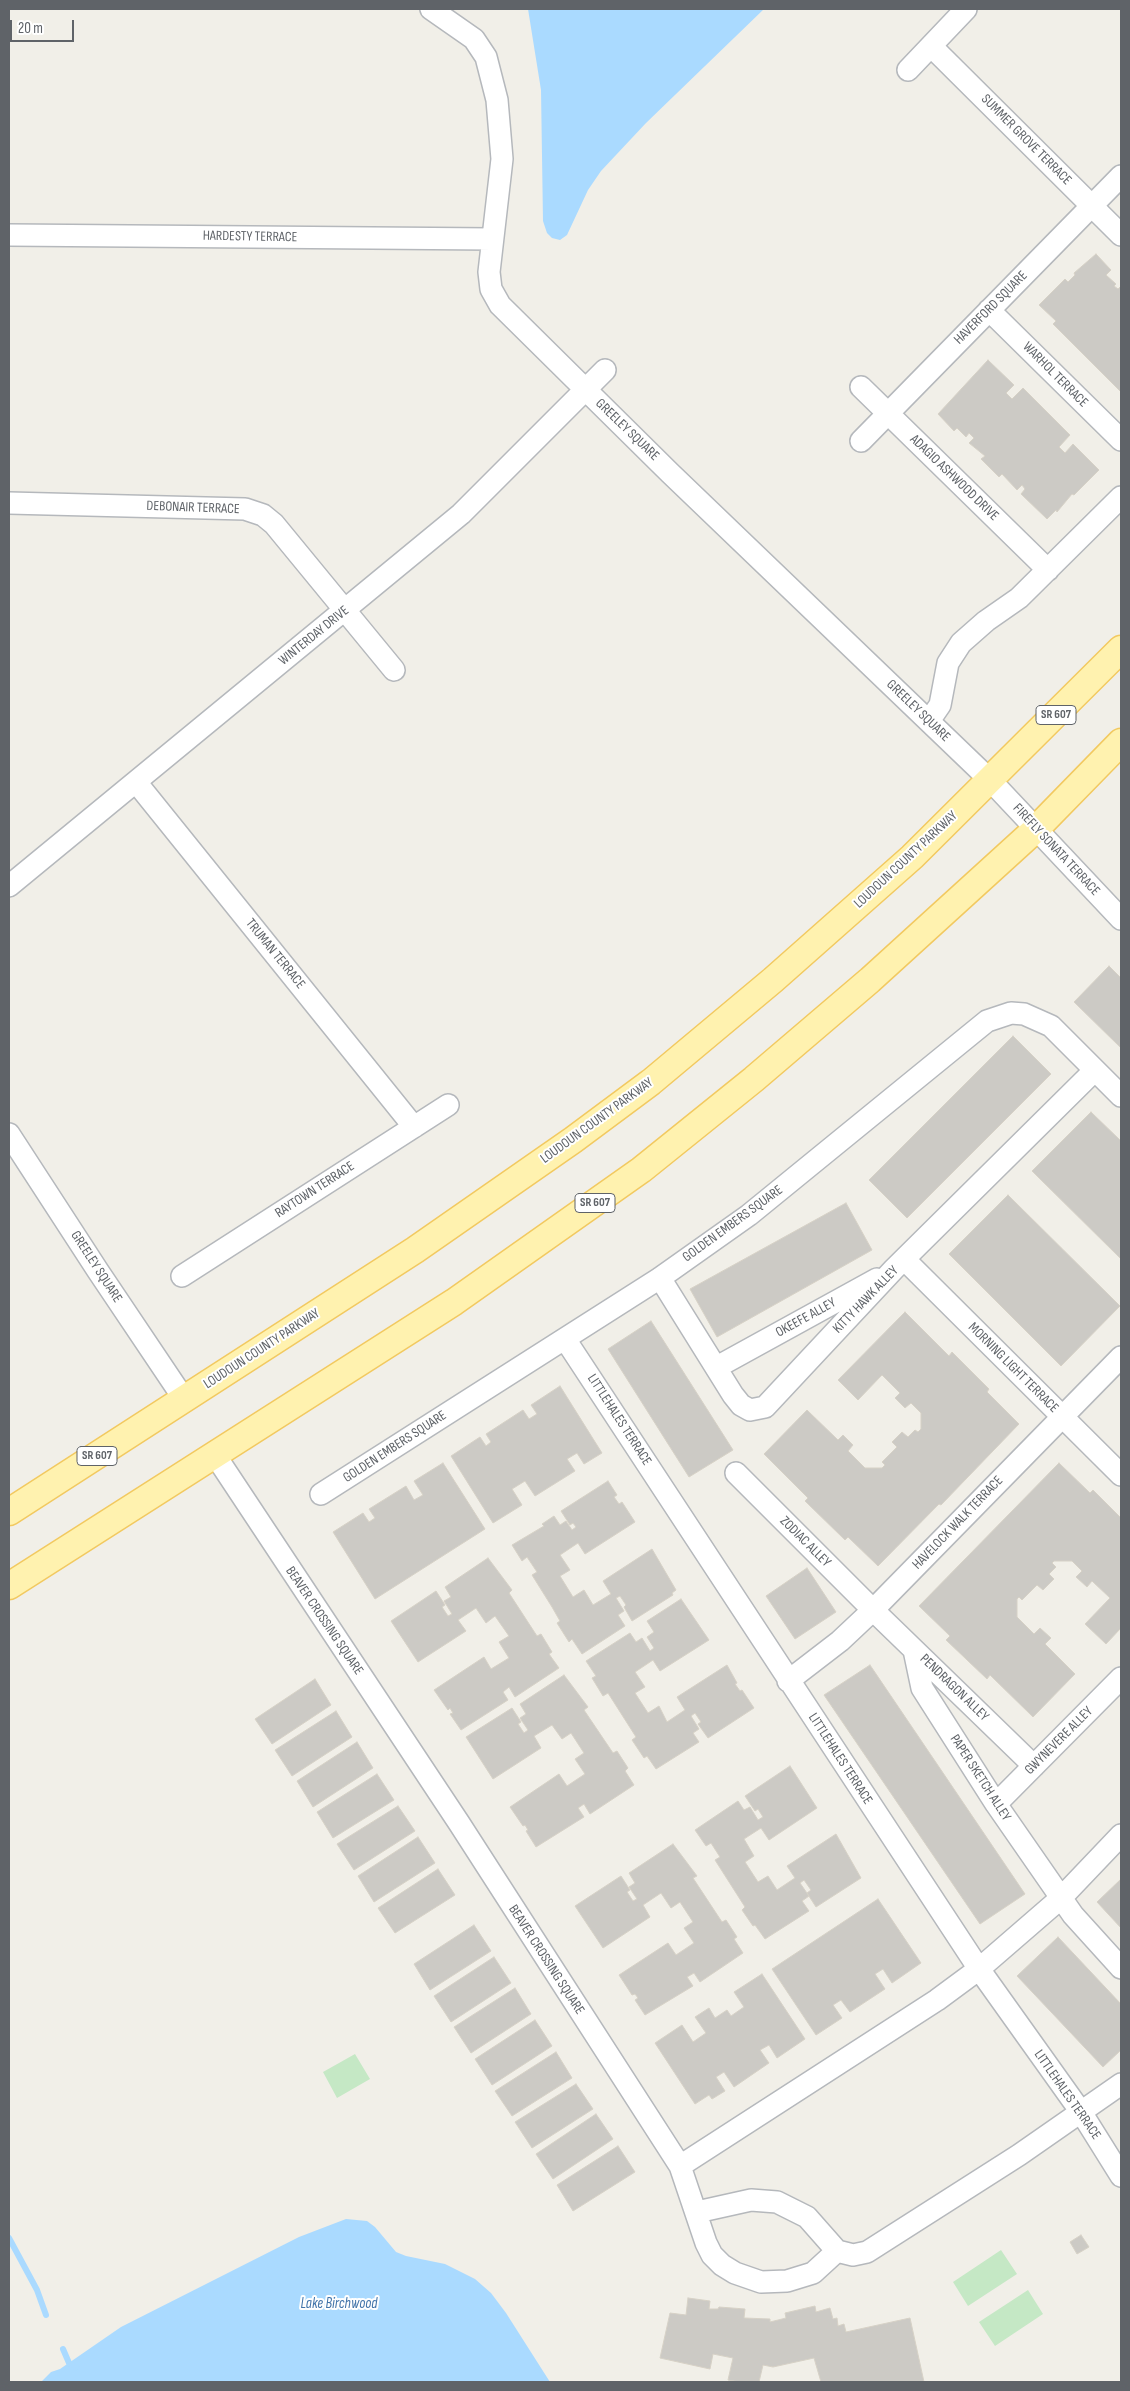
<!DOCTYPE html>
<style>
body{margin:0}
#map{position:relative;width:1130px;height:2391px;overflow:hidden;background:#f1efe8;font-family:"Sofia Sans Condensed",sans-serif}
canvas{display:block}
.frame{position:absolute;inset:0;border:10px solid #5f6368;pointer-events:none}
.scale{position:absolute;left:10px;top:20px;width:64px;height:22px;box-sizing:border-box;border:2px solid #5f6368;border-top:0;padding-left:6px;font-size:15px;line-height:18px;white-space:nowrap;color:#5f6368;-webkit-text-stroke:4px #fff;paint-order:stroke}
</style>
<div id="map">
<canvas width="1130" height="2391"></canvas>
<div class="frame"></div>
<div class="scale">20 m</div>
</div>
<script>
const c = document.querySelector('canvas').getContext('2d');
c.lineJoin = 'round';
function paint(path, color) {
  c.fillStyle = color;
  c.fill(path, 'evenodd');
}
function toPath(rows) {
  const path = new Path2D();
  for (const r of rows) {
    path.moveTo(r[0], r[1]);
    for (let i = 2; i < r.length; i += 2) path.lineTo(r[i], r[i + 1]);
  }
  return path;
}
function stroke(path, color, width, dash) {
  c.strokeStyle = color;
  c.lineWidth = width;
  c.lineCap = dash ? 'butt' : 'round';
  c.setLineDash(dash || []);
  c.stroke(path);
}
function write(font, color, halo, rows, align = 'center') {
  c.font = font + ' "Sofia Sans Condensed",sans-serif';
  c.lineWidth = 4;
  c.setLineDash([]);
  c.textBaseline = 'middle';
  c.strokeStyle = halo;
  c.fillStyle = color;
  for (const [text, x, y, turn = 0] of rows) {
    c.save();
    c.translate(x, y);
    c.rotate((+turn || 0) * Math.PI / 180);
    c.textAlign = isNaN(turn) ? turn : align;
    if (halo) c.strokeText(text, 0, 0);
    c.fillText(text, 0, 0);
    c.restore();
  }
}
paint(toPath([
 [355,2054,370,2079,337,2098,323,2072],
 [1001,2250,1017,2274,968,2306,953,2282],
 [1028,2290,1043,2314,995,2346,979,2322]
]), '#c5e8c5');
paint(toPath([
 [528,9,764,9,646,123,601,171,588,190,567,235,560,240,552,238,547,233,543,221,541,90],
 [346,2219,367,2221,375,2227,396,2252,406,2256,445,2264,475,2279,491,2293,506,2313,550,2382,41,2382,51,2372,60,2369,121,2327,299,2237]
]), '#aadaff');
stroke(toPath([
 [9,2238,37,2290,46,2315],
 [63,2349,69,2363,76,2367]
]), '#aadaff', 6);
const building = toPath([
 [1096,254,1111,270,1106,275,1116,284,1114,286,1118,289,1121,286,1121,392,1053,324,1056,321,1039,305,1065,279,1068,282,1075,275,1074,273,1096,254],
 [988,360,1014,385,1006,393,1012,399,1023,388,1070,435,1059,447,1065,453,1073,444,1099,470,1074,495,1072,494,1057,512,1056,510,1047,519,1021,494,1025,489,1022,485,1017,490,1002,474,999,477,981,459,985,456,969,443,974,438,969,433,966,437,957,428,954,431,938,414,988,360],
 [1109,966,1121,978,1121,1048,1074,1002,1109,966],
 [1013,1036,1051,1074,907,1218,869,1180,1013,1036],
 [1091,1112,1121,1141,1121,1259,1032,1171,1091,1112],
 [1008,1195,1120,1306,1061,1366,949,1254,1008,1195],
 [846,1203,872,1250,717,1337,690,1289,846,1203],
 [905,1312,949,1356,952,1352,989,1389,987,1392,1019,1424,941,1505,939,1504,878,1566,848,1537,845,1540,805,1501,808,1498,764,1454,807,1410,838,1440,843,1435,853,1445,848,1451,865,1468,882,1468,885,1465,882,1462,897,1447,892,1442,902,1432,908,1437,915,1430,918,1432,921,1429,921,1413,911,1403,905,1408,895,1398,900,1393,882,1375,858,1400,838,1380,905,1312],
 [651,1321,733,1450,689,1477,608,1349,651,1321],
 [560,1386,602,1453,584,1464,577,1453,567,1459,575,1471,535,1496,525,1481,512,1489,522,1505,493,1523,451,1456,480,1437,486,1446,491,1442,486,1434,523,1410,529,1419,537,1414,531,1405,560,1386],
 [443,1463,485,1529,375,1599,333,1532,363,1513,369,1522,375,1518,369,1509,406,1486,414,1500,423,1495,414,1481,443,1463],
 [1059,1463,1090,1493,1093,1490,1121,1518,1121,1628,1106,1644,1085,1624,1110,1598,1092,1581,1087,1587,1076,1577,1082,1571,1072,1561,1054,1561,1052,1563,1056,1567,1049,1574,1054,1579,1043,1590,1037,1585,1022,1600,1019,1597,1017,1599,1017,1617,1034,1634,1040,1628,1051,1638,1045,1644,1075,1674,1033,1717,990,1675,987,1679,946,1640,950,1636,919,1606,1059,1463],
 [608,1481,617,1495,614,1497,619,1504,622,1502,635,1522,585,1554,578,1543,560,1555,570,1570,560,1576,573,1597,584,1590,593,1605,611,1594,603,1581,652,1549,676,1590,672,1593,673,1595,632,1621,624,1607,626,1605,620,1596,616,1598,624,1611,618,1615,625,1626,582,1654,572,1639,569,1642,557,1623,560,1621,552,1607,532,1575,537,1572,527,1557,522,1561,512,1545,544,1526,542,1524,554,1516,560,1525,566,1521,572,1530,576,1527,573,1523,570,1525,561,1511,608,1481],
 [488,1558,512,1590,509,1593,537,1636,541,1634,552,1652,549,1654,559,1668,515,1697,509,1687,503,1692,508,1700,461,1730,450,1714,453,1713,450,1708,448,1710,434,1690,484,1657,491,1669,509,1658,499,1642,509,1636,495,1616,486,1623,476,1608,458,1620,466,1631,418,1662,391,1621,436,1591,445,1605,442,1607,448,1616,452,1614,444,1601,451,1597,445,1587,488,1558],
 [807,1568,836,1612,795,1639,766,1596,807,1568],
 [681,1599,709,1640,660,1671,653,1660,635,1672,645,1687,635,1693,648,1713,659,1706,667,1722,685,1710,677,1697,727,1665,737,1683,735,1684,740,1691,742,1690,754,1708,708,1738,698,1724,701,1722,695,1713,691,1716,699,1729,693,1733,699,1742,656,1769,647,1756,644,1758,632,1740,636,1737,608,1693,603,1696,592,1678,596,1676,586,1661,630,1633,636,1642,642,1638,650,1651,654,1648,647,1637,654,1632,647,1621,681,1599],
 [870,1665,1025,1894,980,1924,824,1695,870,1665],
 [564,1675,588,1707,584,1710,613,1753,617,1751,628,1768,625,1771,634,1785,590,1814,584,1804,578,1808,584,1817,536,1847,526,1831,528,1830,525,1825,523,1826,510,1807,559,1774,567,1786,585,1774,575,1759,584,1753,571,1733,562,1739,552,1725,534,1736,541,1748,493,1779,466,1737,512,1708,521,1722,518,1724,524,1733,528,1730,520,1718,526,1714,520,1704,564,1675],
 [315,1679,331,1705,272,1744,255,1719,315,1679],
 [336,1711,352,1737,292,1776,275,1750,336,1711],
 [357,1742,373,1768,313,1807,297,1781,357,1742],
 [790,1766,817,1808,769,1840,761,1828,744,1839,754,1856,745,1862,758,1882,768,1876,777,1890,795,1878,787,1866,836,1834,861,1878,816,1907,807,1893,811,1890,804,1880,800,1883,809,1896,802,1901,809,1911,765,1939,755,1925,753,1926,742,1910,745,1907,715,1860,720,1857,711,1843,706,1846,695,1830,738,1801,744,1810,750,1807,758,1820,763,1817,758,1809,755,1811,745,1796,790,1766],
 [377,1774,394,1800,333,1838,317,1812,377,1774],
 [398,1806,415,1831,354,1870,337,1844,398,1806],
 [418,1837,435,1863,374,1902,358,1876,418,1837],
 [673,1844,697,1876,693,1878,722,1922,726,1920,737,1937,734,1939,743,1953,700,1982,694,1973,687,1977,693,1986,645,2015,635,2000,638,1998,635,1994,632,1995,619,1975,668,1943,676,1955,694,1943,684,1928,693,1922,680,1902,671,1908,661,1893,643,1905,650,1917,603,1948,575,1906,621,1876,630,1890,627,1892,633,1901,637,1899,629,1887,635,1883,629,1873,673,1844],
 [438,1869,455,1895,395,1933,378,1908,438,1869],
 [1121,1879,1121,1928,1097,1902,1121,1879],
 [878,1899,921,1963,892,1983,883,1969,875,1974,885,1989,850,2012,841,2000,833,2005,842,2018,816,2035,772,1969,878,1899],
 [474,1925,491,1951,430,1990,414,1964,474,1925],
 [1058,1937,1121,2004,1121,2050,1103,2067,1017,1976,1058,1937],
 [494,1957,511,1983,451,2022,434,1996,494,1957],
 [762,1974,805,2039,777,2058,769,2045,760,2050,769,2063,734,2087,724,2072,716,2077,725,2091,712,2099,709,2095,695,2104,655,2043,682,2025,693,2042,706,2033,695,2017,709,2008,715,2018,727,2010,731,2016,744,2007,734,1992,762,1974],
 [515,1988,531,2014,471,2053,454,2027,515,1988],
 [535,2020,552,2046,492,2085,475,2059,535,2020],
 [556,2052,572,2078,512,2116,495,2091,556,2052],
 [576,2084,593,2109,532,2148,515,2122,576,2084],
 [596,2114,613,2139,553,2179,536,2154,596,2114],
 [618,2146,635,2172,573,2211,557,2185,618,2146],
 [1081,2235,1089,2247,1077,2254,1070,2242,1081,2235],
 [688,2298,710,2301,709,2309,718,2309,719,2307,745,2309,744,2318,770,2319,770,2322,786,2318,785,2313,815,2306,816,2312,830,2308,833,2319,837,2318,838,2326,844,2324,846,2332,910,2318,924,2382,821,2382,814,2358,773,2367,763,2365,759,2382,740,2382,728,2380,733,2358,713,2354,710,2369,660,2358,670,2313,686,2315,688,2298]
]);
paint(building, '#cccac5');
stroke(building, '#d6d1c6', 1);
const minor = toPath([
 [431,9,474,39,486,57,497,100,502,159,489,272,491,289,500,305,670,473,991,781,1121,919],
 [931,46,1121,235],
 [908,70,966,9],
 [9,235,492,239],
 [989,310,1121,440],
 [861,387,1048,570],
 [861,441,1121,176],
 [9,503,245,509,263,515,274,524,394,670],
 [929,721,940,705,948,663,961,643,986,621,1019,598,1121,497],
 [136,782,414,1127],
 [9,886,461,514,605,370],
 [9,1134,98,1271,184,1399],
 [905,1260,1121,1475],
 [182,1276,448,1105],
 [660,1278,733,1395,741,1405,750,1410,765,1407,894,1269,1095,1070],
 [565,1339,979,1969,1081,2112,1121,2176],
 [717,1367,877,1279],
 [215,1455,459,1823,680,2166,937,2000,979,1969,1061,1898,1121,1835],
 [736,1473,873,1610,1034,1766],
 [321,1494,660,1278,749,1215,987,1021,1011,1013,1024,1014,1051,1026,1121,1096],
 [914,1650,922,1688,996,1804,1073,1915,1121,1968],
 [788,1681,840,1641,873,1610,1121,1357],
 [996,1804,1121,1678],
 [680,2166,706,2243,712,2255,722,2265,735,2273,761,2282,787,2281,813,2273,837,2251],
 [697,2212,751,2200,777,2202,807,2217,837,2251,853,2255,867,2252,1019,2155,1121,2084]
]);
const major = toPath([
 [9,1512,415,1250,573,1140,651,1082,773,980,912,857,1121,649],
 [9,1586,454,1302,641,1170,754,1079,870,980,1036,829,1121,742]
]);
stroke(minor, '#b5b8bc', 24);
stroke(major, '#f2c960', 29);
stroke(minor, '#fff', 21);
stroke(major, '#fff2af', 26);
for (const [x, y, w] of [
 [1056,715,40],
 [595,1203,40],
 [97,1456,40]
]) {
  const box = new Path2D();
  box.roundRect(x - w / 2, y - 9.5, w, 19, 4);
  c.fillStyle = '#fff';
  c.fill(box);
  stroke(box, '#5f6368', 1);
}
write('bold 12px', '#5f6368', null, [
 ["SR 607",1056,715],
 ["SR 607",595,1203],
 ["SR 607",97,1456]
]);
write('14px', '#5f6368', '#fff', [
 ["SUMMER GROVE TERRACE",1026,140,45],
 ["HARDESTY TERRACE",250,237,1],
 ["HAVERFORD SQUARE",991,308,-45],
 ["WARHOL TERRACE",1055,375,45],
 ["GREELEY SQUARE",627,430,44],
 ["ADAGIO ASHWOOD DRIVE",954,478,44],
 ["DEBONAIR TERRACE",193,508,2],
 ["WINTERDAY DRIVE",314,636,-39],
 ["GREELEY SQUARE",918,711,44],
 ["FIREFLY SONATA TERRACE",1056,850,47],
 ["LOUDOUN COUNTY PARKWAY",906,860,-43],
 ["TRUMAN TERRACE",275,954,51],
 ["LOUDOUN COUNTY PARKWAY",597,1121,-36],
 ["RAYTOWN TERRACE",315,1190,-33],
 ["GOLDEN EMBERS SQUARE",733,1224,-36],
 ["GREELEY SQUARE",96,1267,57],
 ["KITTY HAWK ALLEY",866,1300,-46],
 ["OKEEFE ALLEY",806,1318,-29],
 ["LOUDOUN COUNTY PARKWAY",262,1349,-33],
 ["MORNING LIGHT TERRACE",1013,1368,45],
 ["LITTLEHALES TERRACE",619,1420,57],
 ["GOLDEN EMBERS SQUARE",395,1447,-33],
 ["HAVELOCK WALK TERRACE",958,1523,-46],
 ["ZODIAC ALLEY",805,1542,45],
 ["BEAVER CROSSING SQUARE",324,1621,56],
 ["PENDRAGON ALLEY",954,1688,44],
 ["GWYNEVERE ALLEY",1059,1741,-45],
 ["LITTLEHALES TERRACE",840,1759,57],
 ["PAPER SKETCH ALLEY",980,1778,57],
 ["BEAVER CROSSING SQUARE",546,1960,57],
 ["LITTLEHALES TERRACE",1067,2095,55]
]);
write('italic 15px', '#4174aa', '#fff', [
 ["Lake Birchwood",339,2304]
]);
</script>
